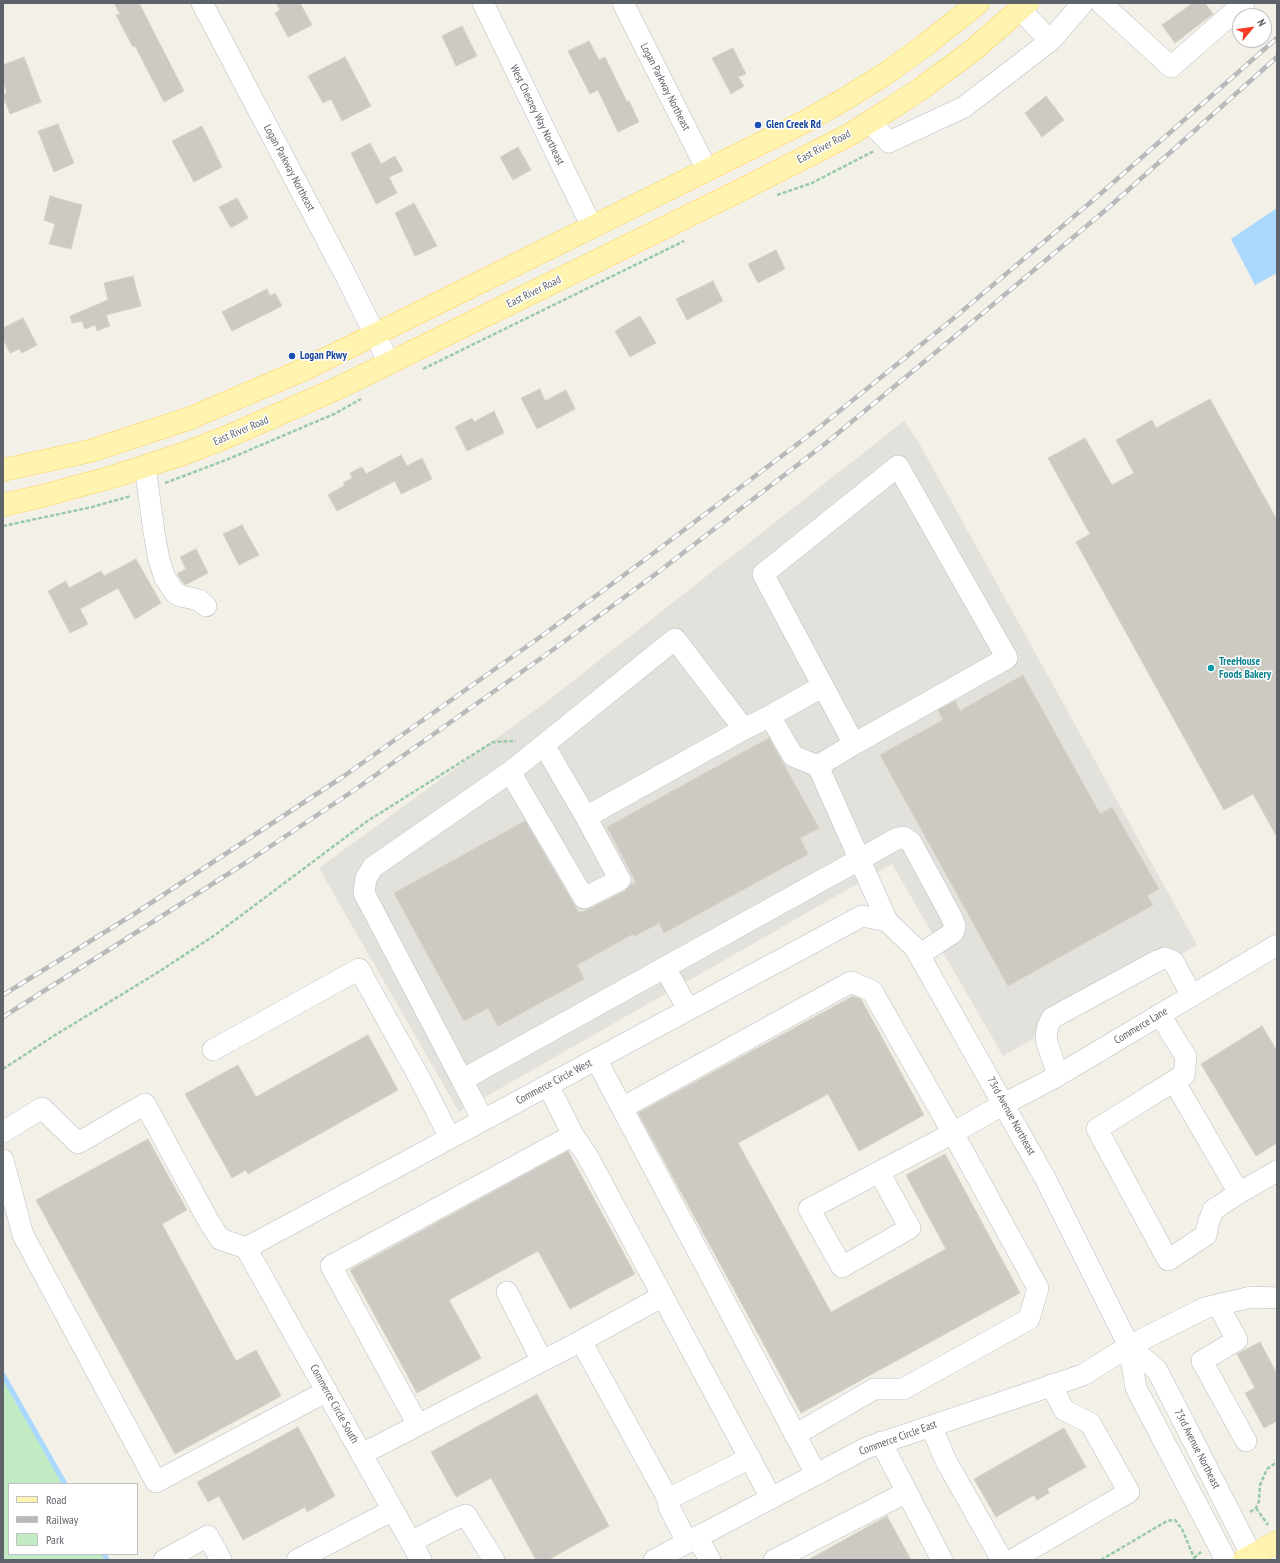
<!DOCTYPE html>
<style>
body{margin:0}
#map{position:relative;width:1280px;height:1563px;overflow:hidden;background:#f2f0e7;font-family:"PT Sans Narrow",sans-serif}
canvas{display:block}
.frame{position:absolute;inset:0;border:4px solid #5e6369;pointer-events:none}
.legend{position:absolute;left:8px;top:1483px;width:130px;height:72px;box-sizing:border-box;background:#fff;border:1px solid #bfc1c3;margin:0;padding:5px 7px;list-style:none;font-size:12px;color:#5e6369}
.legend li{display:flex;align-items:center;gap:8px;height:20px}
.legend b{width:20px;border:1px solid #bfc1c3}
.north{position:absolute;left:1232px;top:8px;width:40px;height:40px;box-sizing:border-box;background:#fff;border:1px solid #bfc1c3;border-radius:50%;rotate:61deg;font-size:11px;font-weight:700;line-height:16px;text-align:center;color:#5e6369}
.north::after{content:'';display:block;margin:auto;width:14px;height:18px;background:#f93c26;clip-path:polygon(50% 0,100% 100%,50% 72%,0 100%)}
</style>
<div id="map">
<canvas width="1280" height="1563"></canvas>
<div class="frame"></div>
<ul class="legend">
<li><b style="height:5px;background:#fff4af"></b>Road</li>
<li><b style="height:5px;background:#b8b9ba"></b>Railway</li>
<li><b style="height:11px;background:#c2ebc3"></b>Park</li>
</ul>
<div class="north">N</div>
</div>
<script>
const c = document.querySelector('canvas').getContext('2d');
c.lineJoin = 'round';
function paint(path, color) {
  c.fillStyle = color;
  c.fill(path, 'evenodd');
}
function toPath(rows) {
  const path = new Path2D();
  for (const r of rows) {
    path.moveTo(r[0], r[1]);
    for (let i = 2; i < r.length; i += 2) path.lineTo(r[i], r[i + 1]);
  }
  return path;
}
function stroke(path, color, width, dash) {
  c.strokeStyle = color;
  c.lineWidth = width;
  c.lineCap = dash ? 'butt' : 'round';
  c.setLineDash(dash || []);
  c.stroke(path);
}
function write(font, color, halo, rows, align = 'center') {
  c.font = font + ' "PT Sans Narrow",sans-serif';
  c.lineWidth = 3;
  c.setLineDash([]);
  c.textBaseline = 'middle';
  c.strokeStyle = halo;
  c.fillStyle = color;
  for (const [text, x, y, turn = 0] of rows) {
    c.save();
    c.translate(x, y);
    c.rotate((+turn || 0) * Math.PI / 180);
    c.textAlign = isNaN(turn) ? turn : align;
    if (halo) c.strokeText(text, 0, 0);
    c.fillText(text, 0, 0);
    c.restore();
  }
}
paint(toPath([
 [904,421,919,443,1197,945,1003,1056,892,864,459,1112,319,868,545,703]
]), '#e2e1db');
paint(toPath([
 [3,1373,65,1484,9,1484,9,1554,105,1554,108,1560,3,1560]
]), '#c2ebc3');
paint(toPath([
 [1277,208,1277,273,1255,285,1231,239]
]), '#aad8ff');
stroke(toPath([
 [3,1375,65,1484],
 [104,1554,107,1560]
]), '#aad8ff', 5);
const building = toPath([
 [114,3,139,3,184,91,164,102,135,46,133,47,116,15,120,14,114,3],
 [276,3,300,3,312,25,288,37,275,13,280,10,276,3],
 [1193,3,1205,3,1213,14,1175,43,1162,25,1193,3],
 [462,26,477,56,456,66,442,36,462,26],
 [589,41,599,60,605,57,627,102,629,101,639,122,618,132,598,90,590,94,568,51,589,41],
 [733,48,746,74,738,77,744,86,731,94,712,58,733,48],
 [24,57,41,102,10,114,3,96,3,94,7,93,3,81,3,65,24,57],
 [345,57,371,106,342,121,331,99,323,103,308,76,345,57],
 [1046,96,1064,120,1042,137,1025,113,1046,96],
 [58,124,74,163,54,172,38,131,58,124],
 [202,126,222,167,194,182,172,141,202,126],
 [370,143,381,164,395,156,403,171,389,177,397,193,376,204,351,153,370,143],
 [518,147,531,170,513,180,500,157,518,147],
 [50,196,82,205,71,249,49,244,55,224,44,220,50,196],
 [237,198,248,218,231,228,219,207,237,198],
 [414,203,437,246,415,256,395,213,414,203],
 [776,250,785,269,758,283,748,264,776,250],
 [133,276,141,306,106,315,110,326,97,331,95,325,85,329,82,321,72,323,70,316,108,300,104,283,133,276],
 [713,281,723,301,687,320,676,299,713,281],
 [267,289,270,296,275,293,282,306,232,331,222,312,267,289],
 [640,316,656,343,630,357,615,331,640,316],
 [23,318,37,345,22,353,19,349,10,353,3,339,3,328,23,318],
 [540,389,545,401,566,390,575,409,537,429,521,398,540,389],
 [1210,399,1277,520,1277,837,1253,794,1224,810,1076,542,1090,534,1048,458,1085,438,1112,485,1134,473,1116,440,1152,420,1156,428,1210,399],
 [494,411,504,433,467,451,455,427,472,418,474,422,494,411],
 [401,455,407,466,422,458,432,479,401,494,395,481,337,511,328,495,345,485,343,483,352,478,350,473,362,467,366,474,401,455],
 [242,525,259,555,239,565,223,534,242,525],
 [196,549,208,573,185,585,177,574,186,569,180,557,196,549],
 [136,559,161,603,135,619,118,588,80,609,88,624,70,633,48,591,66,581,69,588,101,571,104,576,136,559],
 [1023,675,1100,814,1112,807,1159,889,1147,896,1153,905,1008,986,880,755,943,720,938,710,955,701,960,711,1023,675],
 [769,738,819,828,800,838,808,854,664,933,659,923,635,936,633,934,577,965,584,979,498,1026,488,1008,464,1021,394,893,525,821,579,913,589,909,625,891,631,885,636,882,607,827,769,738],
 [853,996,861,999,924,1115,859,1151,828,1094,738,1143,831,1312,946,1249,906,1175,945,1154,1020,1293,801,1413,638,1113,853,996],
 [1262,1026,1277,1051,1277,1143,1256,1156,1201,1064,1262,1026],
 [368,1035,398,1090,248,1174,246,1170,232,1178,185,1094,238,1065,256,1097,368,1035],
 [148,1139,187,1210,162,1224,236,1361,256,1350,281,1396,175,1454,36,1200,148,1139],
 [568,1151,635,1274,570,1309,538,1251,449,1300,481,1358,417,1393,350,1270,568,1151],
 [1260,1342,1277,1374,1277,1421,1264,1428,1245,1393,1255,1388,1237,1354,1260,1342],
 [537,1394,609,1526,548,1560,536,1560,491,1478,456,1497,431,1452,537,1394],
 [298,1427,335,1496,307,1512,305,1507,243,1540,219,1496,208,1502,197,1482,298,1427],
 [1064,1428,1086,1467,1047,1489,1049,1493,1037,1500,1034,1495,996,1517,974,1479,1064,1428],
 [887,1516,911,1560,808,1560,887,1516]
]);
paint(building, '#cdcac4');
stroke(building, '#d7d2c5', 1);
const minor = toPath([
 [202,3,346,276,389,363],
 [483,3,592,227],
 [623,3,707,170],
 [1101,3,1171,67,1244,3],
 [1050,41,1083,3],
 [870,122,889,142,964,107,1050,41,1020,9],
 [145,466,154,532,159,560,165,578,175,593,181,596,199,600,206,606],
 [770,716,823,686],
 [854,744,763,574,898,466,1007,658,854,744,818,766,887,921],
 [544,745,586,817,744,729],
 [818,766,793,756,770,716,744,729,675,639,510,772,373,867,366,878,364,893,462,1080,898,838,903,837,911,842,951,916,955,926,954,931,951,934,919,955],
 [510,772,584,898,620,880,586,817],
 [665,968,688,1009],
 [1160,1015,1186,1057,1184,1075,1174,1081,1097,1129,1168,1260,1206,1235,1208,1224,1213,1210,1239,1193,1174,1081],
 [213,1050,359,969,419,1077,450,1138],
 [596,1059,816,1474],
 [1058,1075,1047,1043,1046,1036,1048,1026,1052,1018,1157,961,1165,958,1173,961,1192,996],
 [462,1080,483,1120],
 [548,1085,573,1135,588,1157,771,1498],
 [622,1108,851,982,872,991,953,1133,1004,1104,1052,1079,1277,945],
 [3,1132,42,1108,78,1143,145,1104,208,1220,220,1239,246,1248],
 [3,1160,23,1235,156,1482,327,1391],
 [1239,1193,1277,1171],
 [246,1248,862,916,887,921,915,948,1045,1178,1129,1346,1136,1388,1226,1560],
 [246,1248,421,1560],
 [507,1292,542,1361],
 [663,1296,581,1341,668,1499,669,1507,687,1542],
 [1218,1305,1237,1340,1202,1361,1246,1441],
 [1129,1346,1157,1370,1254,1560],
 [418,1425,331,1266,573,1135],
 [931,1426,946,1461,1002,1560],
 [795,1435,874,1389,903,1389,1029,1319,1038,1288,953,1133,879,1172,910,1228,842,1267,809,1209,879,1172],
 [881,1442,942,1560],
 [362,1454,581,1341],
 [668,1499,750,1458],
 [697,1537,710,1560],
 [411,1542,453,1520,466,1515,494,1560],
 [164,1560,208,1536,221,1560],
 [297,1560,393,1510],
 [654,1560,866,1448,1083,1375,1129,1346,1205,1308,1251,1297,1277,1298],
 [774,1560,907,1492],
 [1012,1560,1129,1492,1090,1423,1064,1410,1051,1385]
]);
const major = toPath([
 [3,470,90,451,188,419,305,369,808,120,845,99,885,74,924,46,978,3],
 [3,505,42,496,112,477,186,453,229,436,334,390,737,192,849,135,884,113,919,90,972,51,1027,3],
 [1244,1560,1277,1542]
]);
stroke(minor, '#b9bdc1', 22);
stroke(major, '#fed354', 23);
stroke(toPath([
 [777,195,812,183,874,151],
 [423,369,684,241],
 [165,483,226,460,334,414,361,399],
 [3,526,92,507,131,496],
 [3,1069,52,1037,160,971,215,935,366,822,493,742,516,741],
 [1256,1508,1268,1525],
 [1250,1512,1256,1508,1259,1501,1260,1485,1267,1469,1277,1462],
 [1194,1558,1201,1552],
 [1101,1560,1167,1521,1175,1520,1182,1529,1195,1560]
]), '#99caa8', 2.5, [4, 2]);
stroke(minor, '#fff', 21);
stroke(major, '#fff4af', 22);
const rail = toPath([
 [3,995,134,914,344,776,543,635,647,558,816,430,954,318,1098,196,1277,38],
 [3,1017,250,860,353,791,554,649,657,573,826,443,965,328,1108,208,1277,57]
]);
stroke(rail, '#b8b9ba', 4.5);
stroke(rail, '#fff', 3, [9]);
for (const [x, y, r, color] of [
 [758,125,4,"#1a4fb4"],
 [292,356,4,"#1a4fb4"],
 [1211,668,4,"#0f9aa8"]
]) {
  const dot = new Path2D();
  dot.arc(x, y, r, 0, 2 * Math.PI);
  c.fillStyle = color;
  c.fill(dot);
  stroke(dot, '#fff', 1.5);
}
write('11px', '#5e6369', '#fff', [
 ["Logan Parkway Northeast",665,87,63],
 ["West Chesney Way Northeast",537,115,64],
 ["East River Road",824,147,-28],
 ["Logan Parkway Northeast",289,168,62],
 ["East River Road",534,292,-26],
 ["East River Road",241,431,-23],
 ["Commerce Lane",1141,1026,-31],
 ["Commerce Circle West",554,1082,-28],
 ["73rd Avenue Northeast",1011,1116,61],
 ["Commerce Circle South",334,1404,61],
 ["Commerce Circle East",898,1438,-20],
 ["73rd Avenue Northeast",1197,1449,63]
]);
write('bold 11px', '#164399', '#fff', [
 ["Glen Creek Rd",766,125],
 ["Logan Pkwy",300,356]
], 'left');
write('bold 11px', '#0d838f', '#fff', [
 ["TreeHouse",1219,662],
 ["Foods Bakery",1219,675]
], 'left');
</script>
